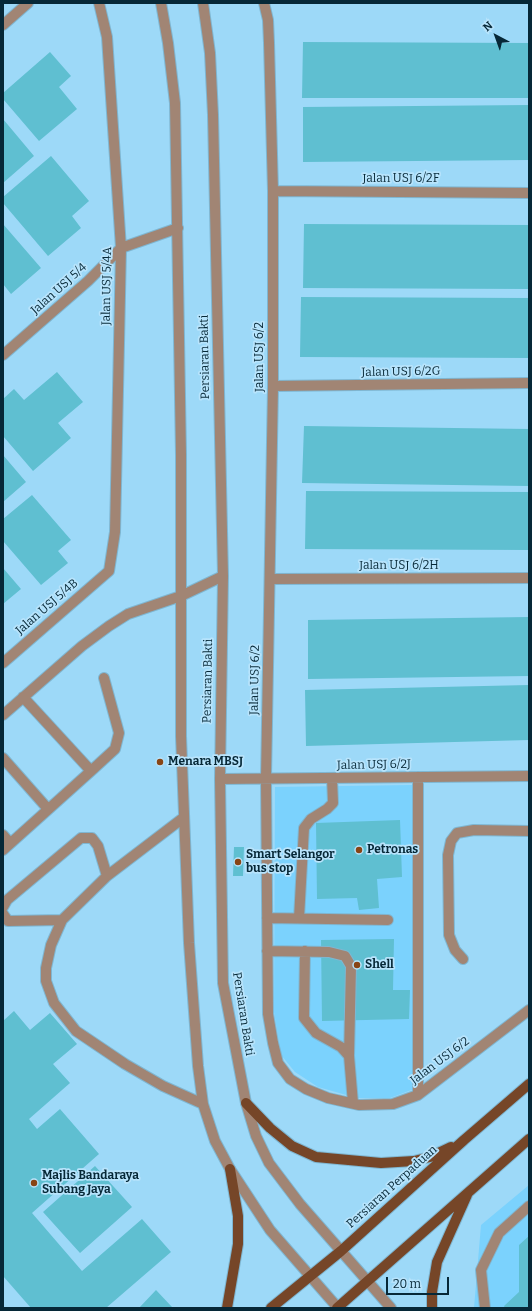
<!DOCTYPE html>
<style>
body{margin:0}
#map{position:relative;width:532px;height:1311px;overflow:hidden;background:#9dd9f8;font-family:Bitter,serif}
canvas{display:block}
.frame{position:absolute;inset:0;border:4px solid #062837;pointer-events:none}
.north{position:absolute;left:476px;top:16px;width:40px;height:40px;-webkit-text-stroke:3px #b8e4fc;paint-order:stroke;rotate:319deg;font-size:11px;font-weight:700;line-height:16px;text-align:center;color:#062837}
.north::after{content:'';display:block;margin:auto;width:14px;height:18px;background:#062837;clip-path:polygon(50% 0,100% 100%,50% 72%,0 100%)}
.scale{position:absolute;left:386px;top:1277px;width:63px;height:18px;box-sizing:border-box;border:2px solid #062837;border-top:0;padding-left:5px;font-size:12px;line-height:14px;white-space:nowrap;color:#062837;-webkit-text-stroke:3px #b8e4fc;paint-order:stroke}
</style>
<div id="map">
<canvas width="532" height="1311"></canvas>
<div class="frame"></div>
<div class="north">N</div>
<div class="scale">20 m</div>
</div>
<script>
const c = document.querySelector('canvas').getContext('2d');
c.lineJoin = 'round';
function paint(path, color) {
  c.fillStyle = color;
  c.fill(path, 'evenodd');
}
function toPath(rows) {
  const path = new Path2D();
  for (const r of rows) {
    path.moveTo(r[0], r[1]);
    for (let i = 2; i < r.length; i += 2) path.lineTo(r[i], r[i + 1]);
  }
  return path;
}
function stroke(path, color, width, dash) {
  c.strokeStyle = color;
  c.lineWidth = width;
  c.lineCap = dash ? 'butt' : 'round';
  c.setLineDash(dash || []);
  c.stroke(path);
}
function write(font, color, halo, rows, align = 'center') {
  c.font = font + ' Bitter,serif';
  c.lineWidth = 3.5;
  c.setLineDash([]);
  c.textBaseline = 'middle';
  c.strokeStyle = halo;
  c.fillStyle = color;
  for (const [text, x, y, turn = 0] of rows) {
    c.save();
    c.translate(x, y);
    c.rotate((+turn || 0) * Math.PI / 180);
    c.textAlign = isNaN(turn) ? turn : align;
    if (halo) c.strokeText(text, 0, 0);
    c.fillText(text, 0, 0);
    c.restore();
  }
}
paint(toPath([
 [412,785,414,1089,390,1098,357,1098,318,1087,295,1072,281,1055,274,1012,275,787],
 [529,1185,529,1308,474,1308,481,1225]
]), '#7bd2fd');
paint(toPath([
 [303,42,529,43,529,98,302,98],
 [50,52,71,76,59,87,77,109,39,141,3,99,3,93],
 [529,105,529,160,303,162,303,107],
 [3,119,34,156,3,183],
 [51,156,89,201,72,216,81,228,48,256,3,203,3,197],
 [3,224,41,268,11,294,3,284],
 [304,224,529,225,529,289,303,288],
 [301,297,529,298,529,358,300,357],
 [57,372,83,402,58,423,71,438,33,471,3,436,3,399,14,389,24,400],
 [304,426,529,429,529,486,302,483],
 [3,455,26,482,3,502],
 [306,491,529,492,529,550,305,549],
 [32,495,71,540,58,551,68,563,41,585,3,541,3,519],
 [3,568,21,589,3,604],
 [529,617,529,676,308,679,308,620],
 [529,685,529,740,306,746,305,690],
 [400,820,402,877,377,879,379,908,359,910,357,898,317,899,316,823],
 [234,847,244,847,243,876,233,876],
 [394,939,393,990,410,990,409,1019,322,1021,321,940],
 [14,1011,30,1030,50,1013,77,1044,53,1064,70,1083,29,1119,37,1129,60,1109,99,1154,32,1213,82,1271,142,1219,171,1252,106,1308,31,1308,3,1276,3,1021],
 [95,1166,132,1207,80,1253,43,1212],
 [529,1236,529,1308,505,1308,504,1306,519,1292,519,1245],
 [156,1290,172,1307,139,1308]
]), '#5fbfd1');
const minor = toPath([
 [161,3,168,43,175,103,181,455,181,736,189,943,198,1066,203,1104,215,1141,230,1169,270,1230,338,1308],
 [203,3,210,53,213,115,223,576,220,779,223,983,246,1103,256,1136,269,1163,300,1204,391,1308],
 [264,3,268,20,269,43,273,191,273,386,266,779,268,1014,273,1043,278,1063,290,1079,306,1089,328,1098,359,1105,393,1104,418,1095,529,1010],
 [3,25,28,3],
 [273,191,529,193],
 [3,355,88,281,121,248,178,228],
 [273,386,529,383],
 [270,579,529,578],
 [3,663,109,571,115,532,121,248,107,37,99,3],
 [3,715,82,646,109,626,128,614,181,596,223,576],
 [3,758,48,809],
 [91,771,115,749,119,733,104,678],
 [220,779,529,776],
 [183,818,107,876,62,920,51,945,46,968,46,981,54,1003,76,1031,125,1064,163,1086,203,1104],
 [3,835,10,843],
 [3,850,91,771,23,697],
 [3,907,7,900,81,838,92,838,98,846,107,876],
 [3,914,8,921,62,920],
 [267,918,388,920],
 [299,918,304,828,311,819,327,809,333,803,332,778],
 [267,951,329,952,345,956,351,966,349,1056,353,1103],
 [305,951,304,1018,316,1033,341,1047,349,1056],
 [463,959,455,950,449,935,448,855,451,841,457,833,474,830,529,831],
 [418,1095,418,777],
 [485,1308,481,1270,499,1233,529,1206]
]);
const major = toPath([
 [246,1103,270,1128,292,1146,316,1157,381,1163,414,1161,430,1157,451,1147],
 [227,1308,238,1244,238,1216,230,1169],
 [271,1308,341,1251,464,1140,529,1084],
 [337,1308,529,1139],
 [432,1308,432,1292,437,1262,467,1195]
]);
stroke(minor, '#7fb6d1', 12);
stroke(major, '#7fb6d1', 12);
stroke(minor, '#a18574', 10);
stroke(major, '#764628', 10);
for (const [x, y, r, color] of [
 [160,762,4,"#884515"],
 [359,850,4,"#884515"],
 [238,862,4,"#884515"],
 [357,965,4,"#884515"],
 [34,1183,4,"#884515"]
]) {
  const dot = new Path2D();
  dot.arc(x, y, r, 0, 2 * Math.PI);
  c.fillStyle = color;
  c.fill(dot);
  stroke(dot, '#b8e4fc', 1.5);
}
write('12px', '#062837', '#b8e4fc', [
 ["Jalan USJ 6/2F",401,179],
 ["Jalan USJ 5/4A",107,286,-89],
 ["Jalan USJ 5/4",59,289,-42],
 ["Persiaran Bakti",205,357,-91],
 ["Jalan USJ 6/2",260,357,-90],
 ["Jalan USJ 6/2G",401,372,-1],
 ["Jalan USJ 6/2H",399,566],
 ["Jalan USJ 5/4B",47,607,-41],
 ["Jalan USJ 6/2",255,680,-89],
 ["Persiaran Bakti",208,681,-89],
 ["Jalan USJ 6/2J",374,765,-1],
 ["Persiaran Bakti",243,1014,81],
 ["Jalan USJ 6/2",440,1061,-37],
 ["Persiaran Perpaduan",392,1187,-42]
]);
write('bold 12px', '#062837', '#b8e4fc', [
 ["Menara MBSJ",168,762],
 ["Petronas",367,850],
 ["Smart Selangor",246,855],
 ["bus stop",246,869],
 ["Shell",365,965],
 ["Majlis Bandaraya",42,1176],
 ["Subang Jaya",42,1190]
], 'left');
</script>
